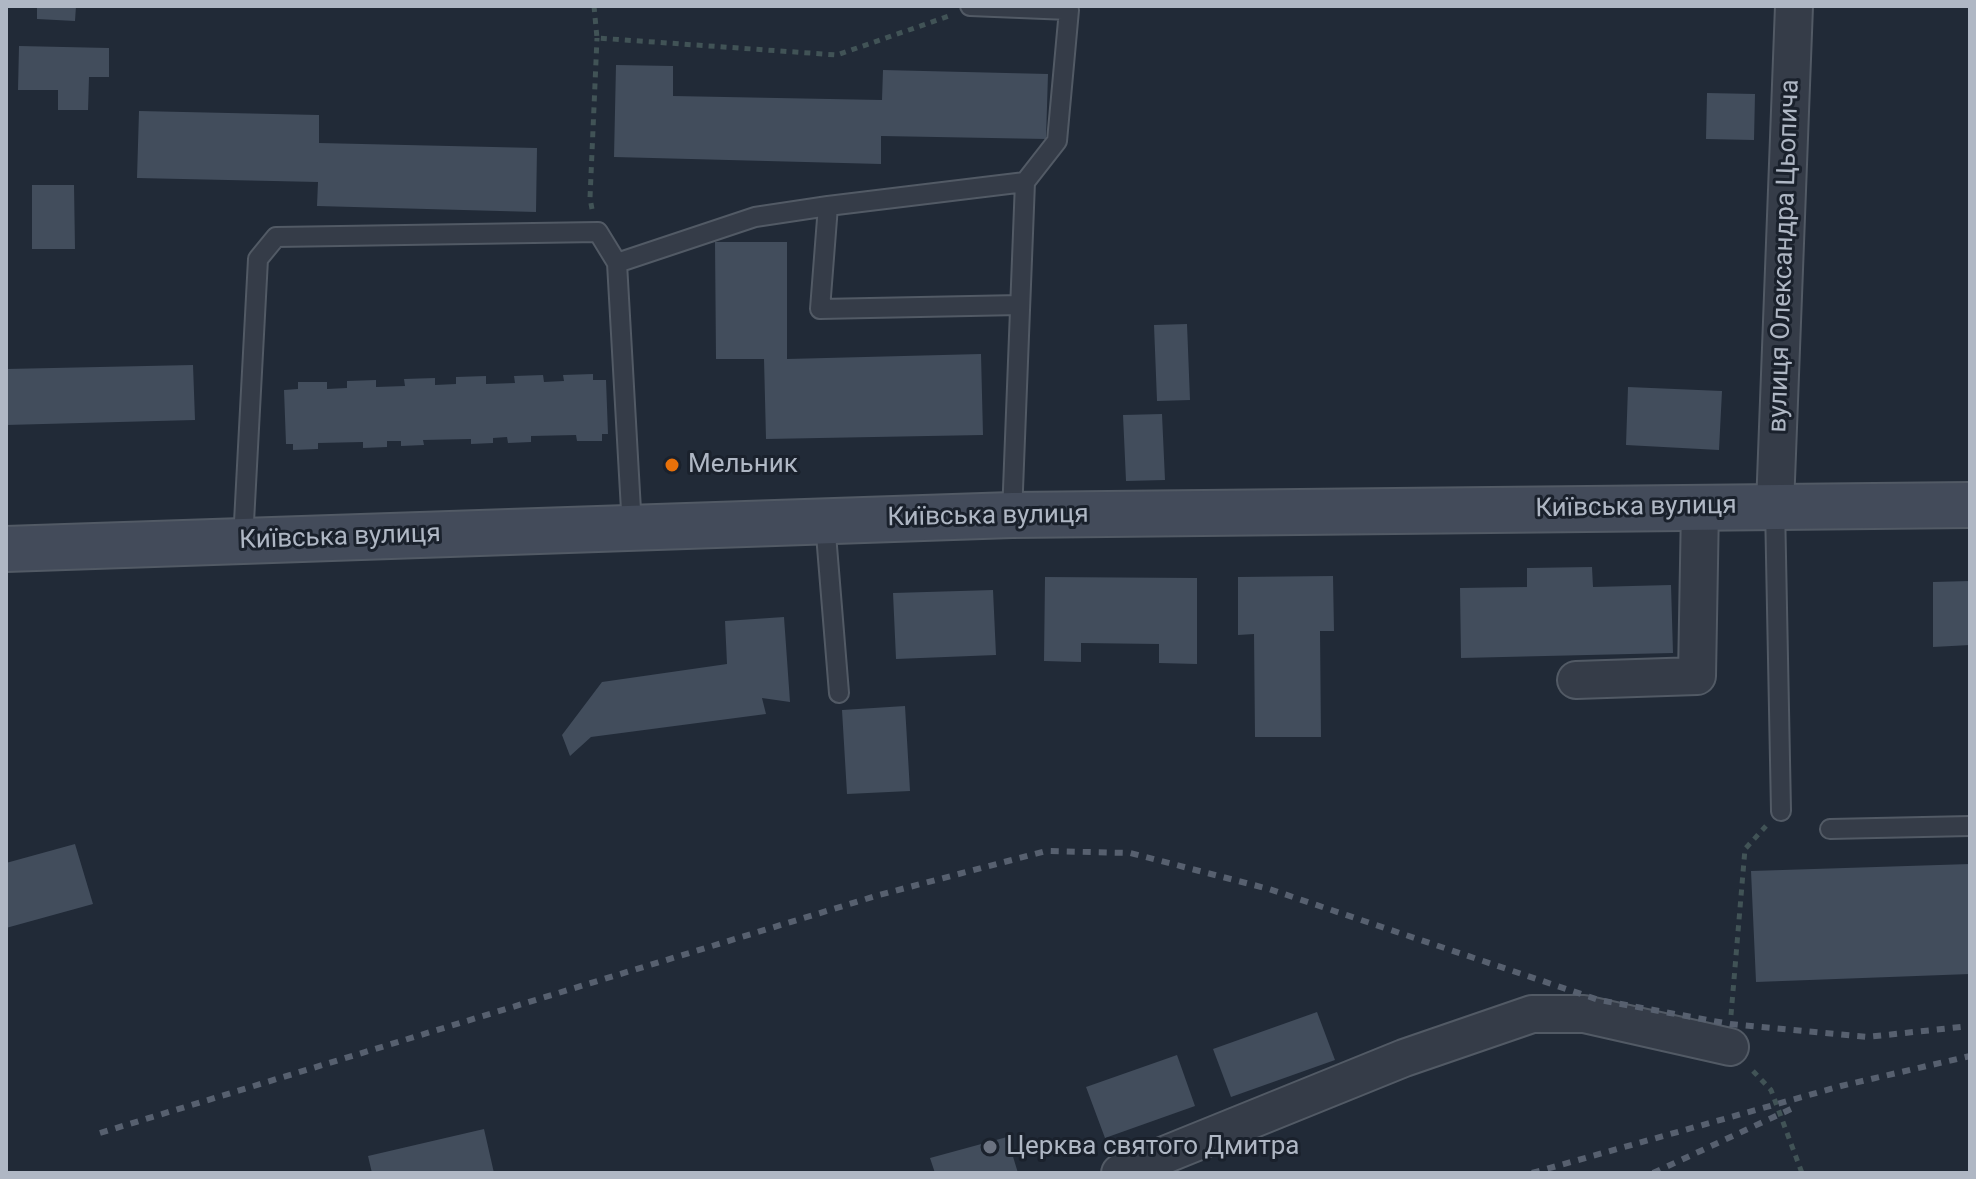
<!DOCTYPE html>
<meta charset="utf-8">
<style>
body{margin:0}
#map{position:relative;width:1976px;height:1179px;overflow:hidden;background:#212a37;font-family:Roboto,sans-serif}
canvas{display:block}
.frame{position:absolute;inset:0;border:8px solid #afb7c4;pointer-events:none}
</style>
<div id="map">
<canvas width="1976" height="1179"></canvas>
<div class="frame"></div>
</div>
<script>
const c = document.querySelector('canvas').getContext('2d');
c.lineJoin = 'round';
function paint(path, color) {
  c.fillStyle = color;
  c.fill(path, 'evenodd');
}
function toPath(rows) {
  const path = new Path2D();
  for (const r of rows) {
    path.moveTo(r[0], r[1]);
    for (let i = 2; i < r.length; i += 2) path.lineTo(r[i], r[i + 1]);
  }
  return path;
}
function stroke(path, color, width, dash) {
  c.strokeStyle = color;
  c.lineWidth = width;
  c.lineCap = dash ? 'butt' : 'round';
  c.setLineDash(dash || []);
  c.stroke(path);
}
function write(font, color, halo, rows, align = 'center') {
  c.font = font + ' Roboto,sans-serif';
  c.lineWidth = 6;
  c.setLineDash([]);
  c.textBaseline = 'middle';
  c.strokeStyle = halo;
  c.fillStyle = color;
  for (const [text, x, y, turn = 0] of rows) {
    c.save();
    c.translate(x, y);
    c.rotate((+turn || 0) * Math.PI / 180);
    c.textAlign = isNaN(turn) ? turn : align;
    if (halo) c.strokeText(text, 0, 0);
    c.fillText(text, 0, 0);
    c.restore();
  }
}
paint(toPath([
 [37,6,76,6,75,21,37,19],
 [19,46,109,48,109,77,89,77,88,110,58,110,58,90,18,90],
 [616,65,673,66,673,96,882,100,883,70,1048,74,1046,139,881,136,881,164,614,157],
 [1707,93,1755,94,1754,140,1706,139],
 [139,111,319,115,319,143,537,148,536,212,317,206,318,182,137,178],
 [32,185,74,185,75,249,32,249],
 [715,242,787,242,787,359,981,354,983,435,766,439,764,359,716,359],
 [1187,324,1190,400,1157,401,1154,325],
 [193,365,195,420,6,425,6,369],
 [593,374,593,380,606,380,608,434,602,434,602,441,577,441,576,435,531,436,531,442,508,443,507,437,493,438,493,443,471,444,471,439,423,440,424,445,401,446,401,441,387,441,387,447,363,448,363,442,318,443,318,449,293,450,293,444,286,444,284,390,298,389,298,382,327,382,327,389,347,388,347,381,376,380,376,387,405,386,404,379,435,378,435,385,456,384,456,377,486,376,486,384,515,383,514,376,543,375,544,382,564,381,563,375],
 [1628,387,1722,391,1719,450,1626,445],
 [1162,414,1165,480,1126,481,1123,415],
 [1592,567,1593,587,1671,585,1673,653,1461,658,1460,588,1527,587,1527,568],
 [1333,576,1334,631,1320,631,1321,737,1255,737,1254,634,1238,635,1238,577],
 [1045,577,1197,578,1197,664,1159,663,1159,644,1081,643,1081,662,1044,661],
 [1970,581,1970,645,1933,647,1933,582],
 [993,590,996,655,896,659,893,593],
 [784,617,790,702,762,698,766,714,591,737,570,756,562,735,602,682,727,664,725,621],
 [905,706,910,791,847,794,842,710],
 [75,844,93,904,6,928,6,863],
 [1970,864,1970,974,1756,982,1751,871],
 [1317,1012,1335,1060,1231,1097,1213,1049],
 [1177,1055,1195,1106,1105,1138,1086,1087],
 [484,1129,494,1173,372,1173,368,1156],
 [1007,1137,1018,1173,935,1173,930,1158]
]), '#424d5c');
const service = toPath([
 [970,6,1069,10,1057,141,1025,182,1012,515],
 [828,206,820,309,1020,305],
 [617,263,755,217,828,206,1025,182],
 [1775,506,1781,811],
 [825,522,839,693],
 [243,541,258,259,276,237,598,232,617,263,632,528],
 [1830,829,1970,826]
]);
const minor = toPath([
 [1775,506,1794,6],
 [1576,680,1697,676,1700,507],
 [1120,1173,1404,1058,1532,1014,1584,1014,1730,1047]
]);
const secondary = toPath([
 [6,549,1012,515,1970,505]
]);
stroke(service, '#525a65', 22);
stroke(minor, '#525a65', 40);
stroke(secondary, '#525a65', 48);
stroke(toPath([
 [594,6,597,38,837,55,949,16],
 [592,209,590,198,597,38],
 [1731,1015,1745,849,1766,826],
 [1753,1071,1771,1090,1802,1173]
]), '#415356', 5, [6, 6]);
stroke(service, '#353c48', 18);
stroke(minor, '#353c48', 36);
stroke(secondary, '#434b5a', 44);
stroke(toPath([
 [100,1133,879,895,1046,851,1130,853,1269,889,1599,1000,1730,1024,1867,1037,1970,1026],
 [1532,1173,1841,1086,1970,1056],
 [1653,1173,1791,1109]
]), '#57606f', 6, [8, 8]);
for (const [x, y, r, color] of [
 [672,465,8,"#e8710a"],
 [990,1147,8,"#6b7280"]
]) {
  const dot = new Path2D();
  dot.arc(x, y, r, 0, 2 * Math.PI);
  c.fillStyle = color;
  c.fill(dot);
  stroke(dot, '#1a212c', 3);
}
write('26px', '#afb7c4', '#1a212c', [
 ["вулиця Олександра Цьопича",1785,256,-88],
 ["Київська вулиця",1636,508,-1],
 ["Київська вулиця",988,517,-1],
 ["Київська вулиця",340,538,-2]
]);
write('26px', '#afb7c4', '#1a212c', [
 ["Мельник",688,465],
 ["Церква святого Дмитра",1006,1147]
], 'left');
</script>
